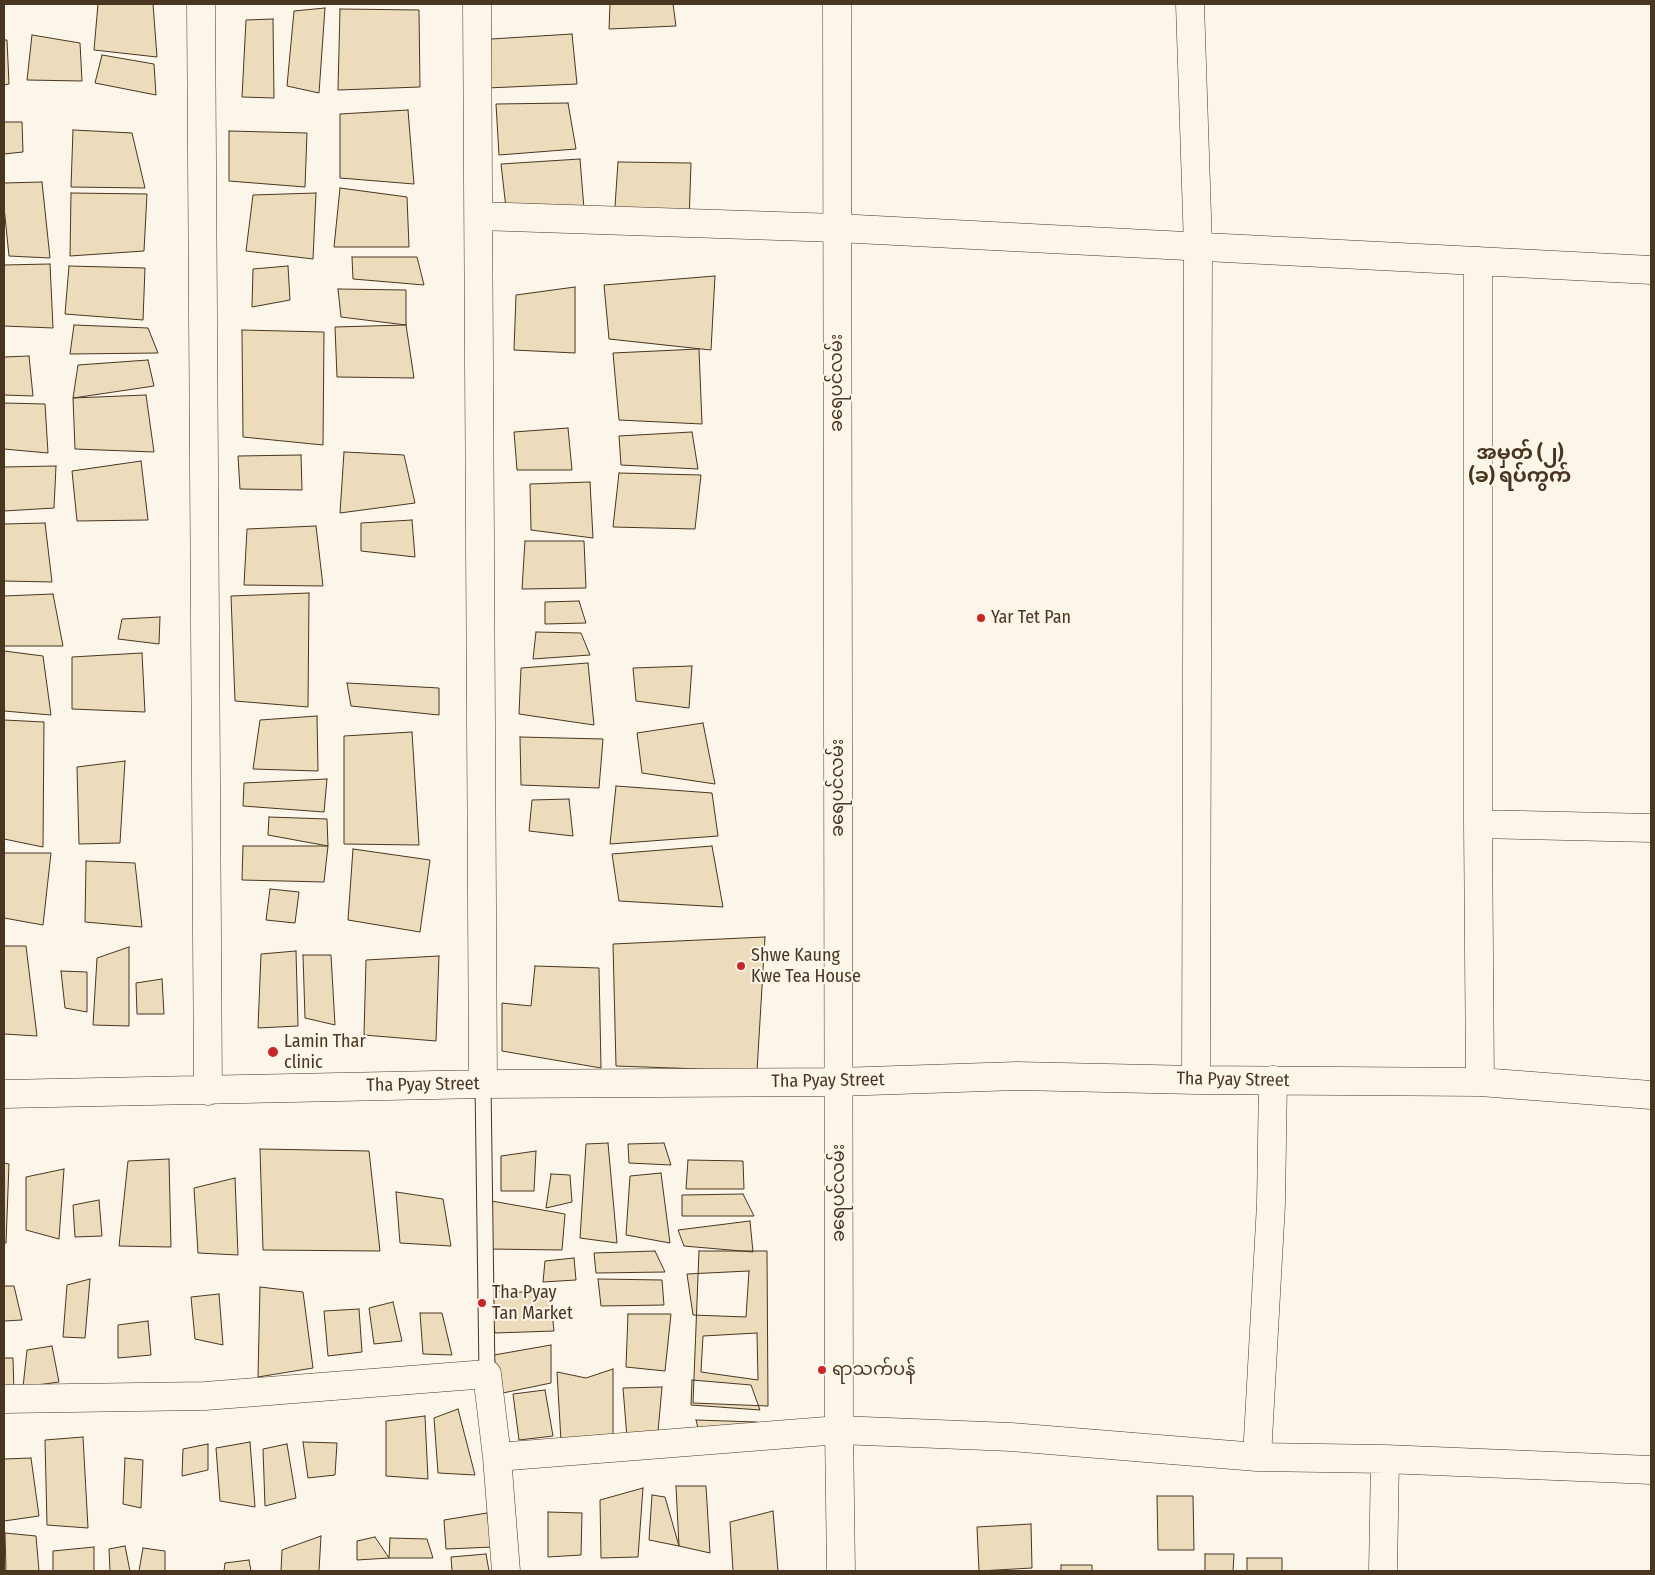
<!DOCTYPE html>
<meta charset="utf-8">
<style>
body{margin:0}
#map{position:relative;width:1655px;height:1575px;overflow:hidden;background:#fbf6e9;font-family:"Fira Sans Condensed",sans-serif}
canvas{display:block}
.frame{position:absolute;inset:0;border:5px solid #4a3520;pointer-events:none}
</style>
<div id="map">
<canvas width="1655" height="1575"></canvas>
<div class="frame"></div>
</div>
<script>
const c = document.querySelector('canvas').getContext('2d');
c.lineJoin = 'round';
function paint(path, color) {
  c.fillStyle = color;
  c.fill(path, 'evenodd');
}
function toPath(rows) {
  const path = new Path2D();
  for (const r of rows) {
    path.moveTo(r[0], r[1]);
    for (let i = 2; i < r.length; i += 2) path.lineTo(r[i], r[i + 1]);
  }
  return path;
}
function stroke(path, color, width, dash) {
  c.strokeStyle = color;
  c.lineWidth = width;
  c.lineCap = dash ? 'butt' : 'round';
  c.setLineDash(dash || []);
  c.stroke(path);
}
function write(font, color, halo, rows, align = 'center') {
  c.font = font + ' "Fira Sans Condensed","Noto Sans Myanmar",sans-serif';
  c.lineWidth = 4;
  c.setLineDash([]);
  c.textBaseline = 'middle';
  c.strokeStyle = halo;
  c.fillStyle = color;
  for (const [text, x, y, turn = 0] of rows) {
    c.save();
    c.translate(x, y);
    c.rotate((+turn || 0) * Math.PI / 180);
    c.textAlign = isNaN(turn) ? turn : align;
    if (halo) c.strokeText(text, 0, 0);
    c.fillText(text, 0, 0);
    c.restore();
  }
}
const building = toPath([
 [98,4,153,4,157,57,94,50,98,4],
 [610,4,673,4,676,26,609,29,610,4],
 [325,8,319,93,287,86,294,11,325,8],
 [340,9,419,10,420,87,338,90,340,9],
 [273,19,274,98,242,97,246,20,273,19],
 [572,34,577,84,487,88,491,39,572,34],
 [32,35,80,43,82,81,27,80,32,35],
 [4,40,7,40,9,84,4,85,4,40],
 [102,55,154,64,156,95,95,83,102,55],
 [568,103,576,149,499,155,496,104,568,103],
 [408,110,414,184,340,178,340,114,408,110],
 [4,122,22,122,23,152,4,154,4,122],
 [73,130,132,133,145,188,71,187,73,130],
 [229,131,307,133,305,187,229,181,229,131],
 [580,159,585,221,507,217,501,164,580,159],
 [618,162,691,163,689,222,614,221,618,162],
 [42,182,50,258,9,256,4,207,4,183,42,182],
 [340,188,407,197,409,247,334,247,340,188],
 [71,193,147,194,144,251,70,256,71,193],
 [316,193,313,259,246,251,253,195,316,193],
 [352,257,417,257,424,285,353,279,352,257],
 [50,264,53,328,4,326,4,265,50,264],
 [69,266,145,268,143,320,65,314,69,266],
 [288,266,290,300,252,307,253,269,288,266],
 [715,276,711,350,609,339,604,285,715,276],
 [575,287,575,353,514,350,516,295,575,287],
 [338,289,406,290,406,325,341,317,338,289],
 [74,325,148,328,158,353,70,354,74,325],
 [406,325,414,378,337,377,335,327,406,325],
 [242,330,324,332,323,445,243,437,242,330],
 [699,349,702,424,619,420,613,353,699,349],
 [29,356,33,396,4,395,4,357,29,356],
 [148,360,154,386,73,398,78,365,148,360],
 [146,395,154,452,75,449,73,398,146,395],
 [4,403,45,404,48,453,4,449,4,403],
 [568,428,572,470,517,470,514,432,568,428],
 [692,432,698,469,621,465,619,436,692,432],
 [344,452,404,455,415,503,340,513,344,452],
 [301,455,302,490,240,489,238,456,301,455],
 [141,461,148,520,77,521,72,471,141,461],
 [56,466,54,508,4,511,4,467,56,466],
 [619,473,701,475,695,529,613,527,619,473],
 [590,482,593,538,531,530,530,484,590,482],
 [412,520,415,557,361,551,361,523,412,520],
 [45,523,52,582,4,581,4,524,45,523],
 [316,526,323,586,244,585,247,529,316,526],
 [525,541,584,541,586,588,522,589,525,541],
 [309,593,308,707,235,701,231,596,309,593],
 [53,594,63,646,4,646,4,596,53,594],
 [579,601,586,623,545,624,545,602,579,601],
 [160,617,159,644,118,639,122,619,160,617],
 [536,632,581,633,590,655,533,659,536,632],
 [4,651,43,656,51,715,4,711,4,651],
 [142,653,145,712,72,709,72,657,142,653],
 [588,663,594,725,519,714,521,668,588,663],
 [692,666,689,708,636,701,633,668,692,666],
 [347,683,439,688,439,715,351,706,347,683],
 [317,716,318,771,253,769,260,720,317,716],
 [4,720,44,722,43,847,4,839,4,720],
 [703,723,715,784,642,773,637,733,703,723],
 [412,732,419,845,344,844,344,736,412,732],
 [520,737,603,739,599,788,521,785,520,737],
 [125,761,120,843,79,844,77,767,125,761],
 [327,779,324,812,243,806,244,783,327,779],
 [616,786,712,793,718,836,610,844,616,786],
 [569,799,573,836,529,831,532,800,569,799],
 [269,817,327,819,328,846,268,835,269,817],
 [243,846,328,846,324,882,242,880,243,846],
 [712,846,723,907,619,901,612,854,712,846],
 [353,849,430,860,420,932,348,920,353,849],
 [4,853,51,853,43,925,4,918,4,853],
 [86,861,135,863,142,927,85,922,86,861],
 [270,889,299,892,295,923,266,920,270,889],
 [765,937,757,1071,616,1066,613,944,765,937],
 [4,946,26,946,37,1036,4,1034,4,946],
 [129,947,129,1026,93,1025,97,958,129,947],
 [296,951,298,1026,258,1028,261,954,296,951],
 [303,955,331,955,335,1025,305,1018,303,955],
 [439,956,436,1041,364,1035,366,960,439,956],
 [535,966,599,968,601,1068,502,1051,502,1003,531,1006,535,966],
 [61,971,87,972,87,1012,65,1008,61,971],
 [162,979,164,1014,137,1014,136,983,162,979],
 [608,1143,617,1243,580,1238,586,1144,608,1143],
 [664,1143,671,1165,629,1163,628,1144,664,1143],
 [260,1149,369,1151,380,1251,263,1250,260,1149],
 [536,1151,534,1191,501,1191,501,1156,536,1151],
 [169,1159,171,1247,119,1246,128,1161,169,1159],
 [688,1160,743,1161,744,1189,686,1189,688,1160],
 [4,1163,9,1164,6,1243,4,1243,4,1163],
 [64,1169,59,1239,26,1230,26,1177,64,1169],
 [661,1173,670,1243,626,1235,630,1176,661,1173],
 [551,1174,570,1175,572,1202,546,1208,551,1174],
 [235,1178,238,1255,198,1253,194,1188,235,1178],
 [396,1192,443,1199,451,1246,400,1243,396,1192],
 [743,1194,754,1216,682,1216,682,1195,743,1194],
 [99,1200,102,1236,75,1237,73,1205,99,1200],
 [486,1200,565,1214,562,1250,489,1249,486,1200],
 [750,1221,753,1252,684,1246,678,1230,750,1221],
 [655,1251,665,1272,596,1273,594,1253,655,1251],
 [699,1251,767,1251,768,1406,693,1403,699,1251],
 [574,1258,576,1280,543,1282,545,1261,574,1258],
 [749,1271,746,1317,693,1315,687,1274,749,1271],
 [90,1279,85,1338,63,1337,67,1285,90,1279],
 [598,1279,662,1280,664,1305,601,1306,598,1279],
 [4,1286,14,1286,22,1320,4,1321,4,1286],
 [260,1287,303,1292,313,1368,258,1377,260,1287],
 [488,1291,550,1293,554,1331,495,1333,488,1291],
 [219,1294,223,1345,195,1339,191,1297,219,1294],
 [393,1302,402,1341,374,1344,369,1308,393,1302],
 [359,1309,362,1352,328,1356,324,1311,359,1309],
 [420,1313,442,1313,452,1355,423,1354,420,1313],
 [628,1314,671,1314,665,1371,626,1367,628,1314],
 [148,1321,151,1355,118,1358,118,1325,148,1321],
 [757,1333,758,1380,701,1372,703,1336,757,1333],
 [551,1345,551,1383,498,1394,494,1355,551,1345],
 [52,1346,59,1382,23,1387,27,1350,52,1346],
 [4,1358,13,1358,14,1393,4,1393,4,1358],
 [613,1369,613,1437,561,1441,557,1372,586,1378,613,1369],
 [692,1380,751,1385,760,1410,691,1405,692,1380],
 [662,1387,657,1443,627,1438,623,1388,662,1387],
 [545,1390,553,1436,519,1440,513,1394,545,1390],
 [458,1409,475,1475,438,1473,434,1418,458,1409],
 [425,1416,428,1479,386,1476,386,1421,425,1416],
 [696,1420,757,1422,761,1444,701,1440,696,1420],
 [83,1437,88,1528,47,1525,45,1440,83,1437],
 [250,1442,255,1507,220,1501,216,1448,250,1442],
 [303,1442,337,1443,335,1475,308,1478,303,1442],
 [208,1444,208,1470,182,1476,183,1449,208,1444],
 [287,1444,296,1498,265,1506,263,1449,287,1444],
 [31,1458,39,1516,4,1521,4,1459,31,1458],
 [125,1458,143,1460,141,1508,123,1504,125,1458],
 [676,1486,706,1486,710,1553,679,1546,676,1486],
 [643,1488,638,1557,601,1558,600,1500,643,1488],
 [652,1495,665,1497,679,1546,649,1540,652,1495],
 [1157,1496,1193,1496,1194,1550,1158,1550,1157,1496],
 [773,1511,778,1571,733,1571,730,1522,773,1511],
 [548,1512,582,1513,581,1555,548,1557,548,1512],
 [487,1513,493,1547,446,1549,444,1520,487,1513],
 [1031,1524,1032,1568,979,1571,977,1527,1031,1524],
 [5,1533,36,1536,39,1571,6,1571,5,1533],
 [321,1536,319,1571,281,1571,282,1550,321,1536],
 [375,1537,389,1558,357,1560,357,1541,375,1537],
 [390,1538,427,1539,433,1558,389,1558,390,1538],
 [125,1546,130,1571,110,1571,109,1549,125,1546],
 [94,1547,94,1571,53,1571,53,1551,94,1547],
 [143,1548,165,1551,165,1571,139,1571,143,1548],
 [486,1554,489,1571,452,1571,451,1557,486,1554],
 [1205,1554,1234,1554,1233,1571,1205,1571,1205,1554],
 [1247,1558,1282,1558,1282,1571,1247,1571,1247,1558],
 [249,1560,251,1571,224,1571,225,1563,249,1560],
 [1061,1565,1092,1565,1092,1571,1061,1571,1061,1565]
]);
paint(building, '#ecdcbc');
stroke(building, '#4a3520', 1);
const service = toPath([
 [483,1084,487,1374]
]);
const minor = toPath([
 [201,4,208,1091],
 [477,4,483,1084],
 [1190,4,1198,246,1196,1080],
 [479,216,837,228,1651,270],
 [1478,261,1478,824,1480,1082],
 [1478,824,1651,828],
 [4,1094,483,1084,838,1082,1017,1076,1196,1080,1480,1082,1651,1095],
 [4,1399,205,1396,487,1374,497,1457,506,1571],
 [497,1457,839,1430,1011,1437,1257,1457,1385,1459,1651,1470],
 [1257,1457,1271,1204,1273,1080],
 [1383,1571,1385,1459]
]);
const secondary = toPath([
 [837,4,839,1430,841,1571]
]);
stroke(service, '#4a3520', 17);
stroke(minor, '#4a3520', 29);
stroke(secondary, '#4a3520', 29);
stroke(service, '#fbf6e9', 15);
stroke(minor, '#fbf6e9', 28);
stroke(secondary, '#fbf6e9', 28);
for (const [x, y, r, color] of [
 [981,618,5,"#c62828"],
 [741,966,5,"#c62828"],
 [273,1052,6,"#c62828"],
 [482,1303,5,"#c62828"],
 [822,1370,5,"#c62828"]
]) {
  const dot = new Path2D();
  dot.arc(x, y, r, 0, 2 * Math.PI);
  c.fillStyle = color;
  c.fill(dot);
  stroke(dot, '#fbf6e9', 2);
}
write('18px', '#4a3520', '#fbf6e9', [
 ["ခရေပင်လမ်း",837,383,-90],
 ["ခရေပင်လမ်း",838,788,-90],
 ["Tha Pyay Street",1233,1080,1],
 ["Tha Pyay Street",828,1081,-1],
 ["Tha Pyay Street",423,1085,-1],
 ["ခရေပင်လမ်း",839,1193,-90]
]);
write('18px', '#4a3520', '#fbf6e9', [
 ["Yar Tet Pan",991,618],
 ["Shwe Kaung",751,956],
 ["Kwe Tea House",751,977],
 ["Lamin Thar",284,1042],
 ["clinic",284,1063],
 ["Tha Pyay",492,1293],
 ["Tan Market",492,1314],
 ["ရာသက်ပန်",832,1370]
], 'left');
write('bold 20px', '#4a3520', '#fbf6e9', [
 ["အမှတ် (၂)",1520,453],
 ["(ခ) ရပ်ကွက်",1520,476]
]);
</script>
